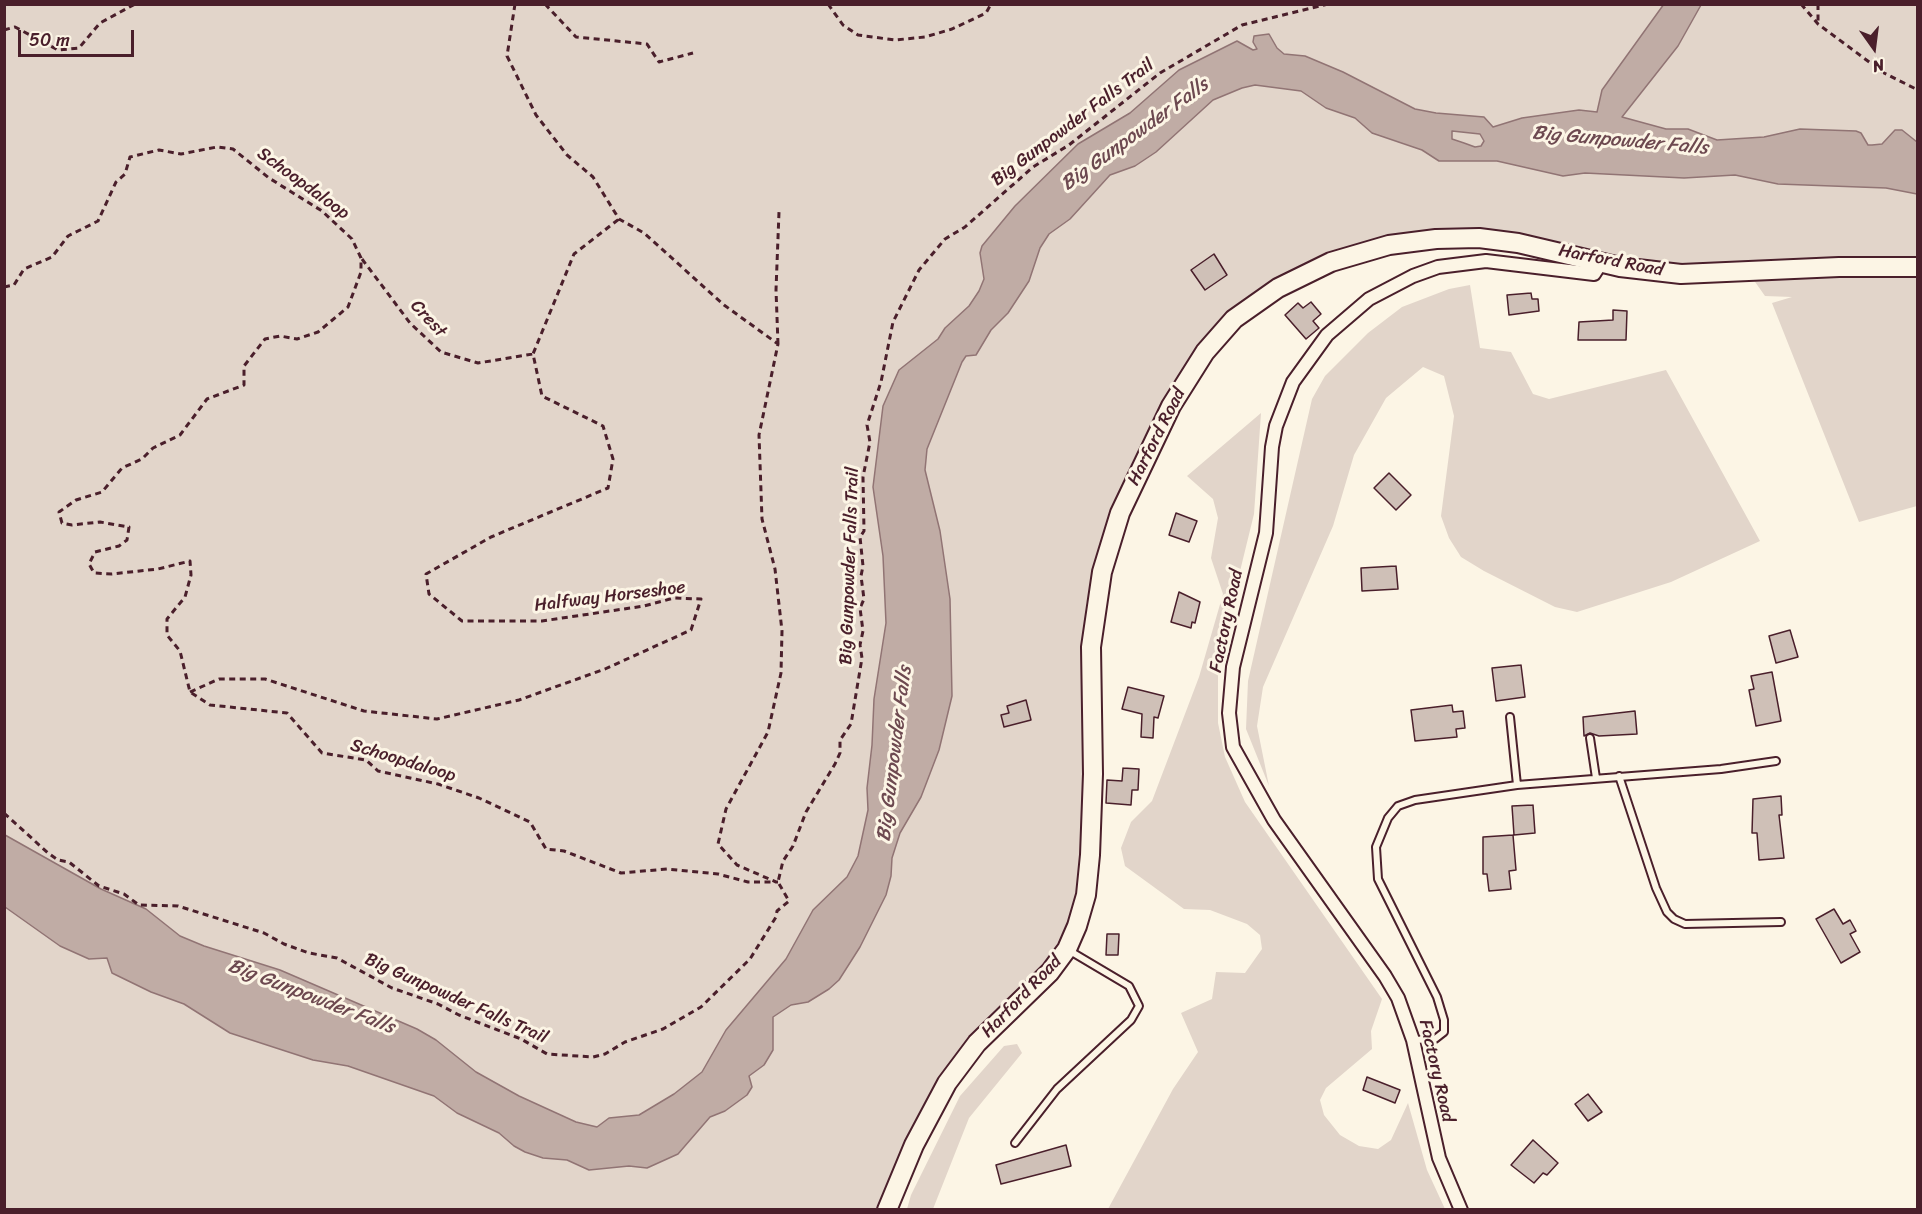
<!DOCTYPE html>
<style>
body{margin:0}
#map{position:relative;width:1922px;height:1214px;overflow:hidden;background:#fcf5e5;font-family:Sriracha,sans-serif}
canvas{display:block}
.frame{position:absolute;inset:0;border:6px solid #4a1f2b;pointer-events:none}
.north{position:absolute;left:1844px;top:18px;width:60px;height:60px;-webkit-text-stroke:4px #fcf5e5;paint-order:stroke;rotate:166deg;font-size:16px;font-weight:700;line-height:24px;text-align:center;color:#4a1f2b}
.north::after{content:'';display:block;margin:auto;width:21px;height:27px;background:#4a1f2b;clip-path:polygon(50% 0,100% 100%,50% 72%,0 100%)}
.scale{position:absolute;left:18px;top:30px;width:116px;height:27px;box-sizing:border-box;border:3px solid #4a1f2b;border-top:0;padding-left:8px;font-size:18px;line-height:21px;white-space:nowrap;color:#4a1f2b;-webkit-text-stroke:4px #fcf5e5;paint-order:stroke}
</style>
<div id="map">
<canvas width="1922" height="1214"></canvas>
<div class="frame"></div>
<div class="north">N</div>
<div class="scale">50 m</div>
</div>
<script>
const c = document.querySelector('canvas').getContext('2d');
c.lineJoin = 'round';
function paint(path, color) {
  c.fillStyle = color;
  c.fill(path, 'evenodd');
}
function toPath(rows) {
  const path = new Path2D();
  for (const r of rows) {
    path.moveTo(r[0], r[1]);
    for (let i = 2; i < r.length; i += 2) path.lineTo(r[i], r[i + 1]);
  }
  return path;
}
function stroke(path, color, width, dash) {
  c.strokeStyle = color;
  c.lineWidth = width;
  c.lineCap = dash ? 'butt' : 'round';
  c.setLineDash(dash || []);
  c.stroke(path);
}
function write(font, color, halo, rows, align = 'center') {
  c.font = font + ' Sriracha,sans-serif';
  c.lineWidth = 6;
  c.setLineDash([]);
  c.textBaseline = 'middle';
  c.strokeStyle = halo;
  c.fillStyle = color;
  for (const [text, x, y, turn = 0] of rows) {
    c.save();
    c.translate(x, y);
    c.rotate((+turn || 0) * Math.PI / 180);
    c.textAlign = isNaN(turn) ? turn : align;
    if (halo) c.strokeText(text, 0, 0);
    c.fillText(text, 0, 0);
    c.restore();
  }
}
paint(toPath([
 [4,5,1917,5,1917,506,1859,522,1772,303,1792,297,1765,296,1753,279,1748,263,1680,264,1638,260,1524,234,1468,230,1417,232,1372,240,1323,256,1278,278,1236,305,1202,340,1171,386,1139,447,1108,518,1086,605,1083,655,1082,839,1078,886,1071,916,1050,957,984,1023,954,1058,930,1095,877,1209,5,1209],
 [1470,285,1480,348,1511,352,1533,394,1549,399,1666,370,1760,541,1671,582,1577,612,1555,607,1484,571,1461,557,1449,538,1441,516,1454,416,1444,376,1423,367,1386,398,1354,455,1333,526,1263,687,1257,726,1269,786,1246,729,1248,681,1312,399,1325,376,1368,333,1402,307,1449,289],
 [1261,413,1254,514,1218,661,1218,723,1225,757,1245,802,1382,999,1371,1031,1372,1049,1326,1088,1320,1100,1324,1115,1340,1135,1359,1146,1378,1149,1391,1140,1408,1103,1427,1170,1445,1209,1108,1209,1173,1089,1198,1052,1181,1013,1212,999,1216,972,1245,973,1262,949,1260,935,1247,924,1210,910,1184,909,1125,866,1121,848,1131,822,1152,801,1199,677,1223,594,1211,558,1218,518,1213,499,1187,476],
 [1017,1044,1022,1053,969,1118,933,1209,907,1209,911,1195,960,1096,1004,1046]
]), '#e2d5ca');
const water = toPath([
 [1664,4,1701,5,1678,46,1622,117,1666,129,1688,129,1717,140,1764,137,1800,129,1856,131,1861,133,1868,145,1872,145,1882,144,1895,130,1902,130,1917,142,1917,194,1886,188,1778,184,1735,175,1684,178,1585,173,1563,176,1497,161,1439,161,1422,150,1372,133,1355,118,1326,108,1301,91,1255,85,1242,88,1213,100,1156,152,1135,166,1110,175,1070,219,1049,234,1040,248,1029,281,1008,313,991,330,976,355,966,356,962,362,927,449,925,470,940,531,950,599,952,696,939,750,921,797,900,833,892,858,891,876,886,895,860,947,839,980,829,989,808,1002,791,1005,773,1017,773,1050,764,1065,749,1076,752,1087,747,1095,725,1111,710,1117,678,1154,647,1168,629,1166,589,1170,567,1160,543,1158,525,1152,514,1146,499,1133,457,1113,434,1096,348,1066,313,1060,230,1033,184,1004,151,992,112,973,107,958,89,959,60,946,5,907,5,835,101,889,146,909,180,936,204,946,280,970,417,1029,436,1040,476,1072,519,1096,576,1122,597,1127,609,1118,639,1115,674,1094,702,1072,726,1030,786,959,813,910,847,877,858,856,868,810,867,788,872,745,874,699,886,623,883,556,873,487,883,406,899,370,938,339,945,328,969,306,979,291,984,279,980,253,982,246,1015,206,1078,144,1130,113,1179,70,1237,41,1253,50,1257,49,1253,42,1254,36,1269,34,1277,48,1284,54,1305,56,1343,72,1415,109,1436,113,1484,117,1493,127,1522,118,1579,110,1597,112,1602,90,1664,4],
 [1452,131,1480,134,1484,141,1481,146,1475,147,1464,143,1452,139,1452,131]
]);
paint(water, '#c0aca5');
stroke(water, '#917474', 1.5);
const building = toPath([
 [1214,254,1227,275,1205,290,1191,270,1214,254],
 [1531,293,1532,299,1538,299,1539,311,1509,315,1507,295,1531,293],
 [1311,302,1321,314,1313,321,1319,328,1306,339,1285,315,1298,303,1303,308,1311,302],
 [1613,310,1627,311,1626,340,1578,340,1579,322,1613,320,1613,310],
 [1389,473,1411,495,1396,510,1374,488,1389,473],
 [1176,513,1197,521,1189,542,1169,535,1176,513],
 [1396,566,1398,589,1362,591,1361,568,1396,566],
 [1179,592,1200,602,1195,623,1192,622,1191,628,1171,622,1179,592],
 [1790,630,1798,657,1776,663,1769,636,1790,630],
 [1521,665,1525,697,1496,701,1492,668,1521,665],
 [1772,672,1781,721,1756,726,1749,690,1754,689,1751,676,1772,672],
 [1128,687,1164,696,1158,718,1154,717,1153,738,1141,737,1142,714,1122,709,1128,687],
 [1026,700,1031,720,1004,727,1001,715,1009,713,1007,706,1026,700],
 [1452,705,1453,712,1463,711,1465,728,1456,729,1457,737,1415,741,1411,710,1452,705],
 [1635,711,1637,734,1599,736,1590,733,1584,736,1583,717,1635,711],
 [1123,768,1139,769,1138,790,1132,790,1131,805,1106,803,1107,780,1122,781,1123,768],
 [1781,796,1782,815,1779,815,1784,858,1759,860,1757,833,1752,833,1753,799,1781,796],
 [1533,805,1535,833,1514,835,1512,806,1533,805],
 [1513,835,1516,870,1509,871,1511,889,1489,891,1487,874,1483,874,1483,837,1513,835],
 [1834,909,1843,924,1850,920,1856,931,1850,934,1860,952,1841,963,1816,919,1834,909],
 [1107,934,1119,934,1118,955,1106,955,1107,934],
 [1367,1077,1400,1090,1395,1103,1363,1090,1367,1077],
 [1588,1094,1602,1112,1588,1121,1575,1104,1588,1094],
 [1533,1140,1558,1163,1547,1175,1543,1173,1534,1183,1511,1165,1533,1140],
 [1066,1145,1071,1166,1001,1184,996,1165,1066,1145]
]);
paint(building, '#cfc0b7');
stroke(building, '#4a1f2b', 1.5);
const service = toPath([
 [1510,717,1517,785],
 [1590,738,1596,778],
 [1619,776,1656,888,1667,912,1674,919,1685,924,1781,922],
 [1413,1040,1435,1039,1444,1032,1444,1020,1437,997,1378,879,1376,847,1388,818,1398,806,1415,800,1517,785,1721,769,1776,761],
 [1015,1143,1057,1089,1131,1020,1139,1006,1129,986,1070,951]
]);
const minor = toPath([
 [1461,1210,1439,1158,1413,1040,1398,998,1385,976,1274,820,1233,747,1229,713,1233,667,1266,533,1272,447,1276,426,1293,382,1327,335,1369,299,1413,276,1438,267,1486,261,1594,274,1601,263]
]);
const secondary = toPath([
 [887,1210,914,1145,947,1083,977,1043,1050,972,1067,949,1077,926,1086,895,1090,855,1093,774,1091,647,1102,572,1120,513,1171,406,1205,352,1234,319,1278,288,1331,262,1389,245,1436,239,1479,238,1518,243,1620,267,1681,274,1839,267,1918,267]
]);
stroke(service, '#4a1f2b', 10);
stroke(minor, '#4a1f2b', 16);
stroke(secondary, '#4a1f2b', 22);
stroke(toPath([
 [515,4,507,56,536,115,567,155,593,177,619,219,644,233,724,305,778,344,759,435,762,519,775,569,782,631,781,673,768,732,726,809,718,844,737,865,776,882],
 [545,4,576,37,647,44,659,62,693,53],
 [828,4,843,25,858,35,895,40,925,37,952,29,986,13,991,4],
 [1801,4,1818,24,1884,73,1918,90],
 [1818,4,1818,24],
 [4,30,15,27,58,50,79,48,100,23,135,4],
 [362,259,410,323,441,352,478,363,533,354],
 [4,287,14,285,24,269,52,257,68,236,98,221,116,182,125,174,130,157,159,150,181,154,217,147,233,149,269,178,322,211,352,239,361,258,361,272,348,307,318,332,297,339,280,336,265,339,244,366,244,385,207,399,180,435,153,448,142,459,122,468,102,492,76,500,59,512,62,523,72,525,100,522,129,527,127,540,119,546,95,552,89,564,94,573,112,574,158,569,190,561,191,575,185,597,167,619,167,635,180,651,190,692,210,705,287,713,322,753,366,760,378,771,438,784,479,798,530,822,546,849,564,851,621,873,667,869,718,874,748,882,778,882],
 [778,344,776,290,779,212],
 [190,692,219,679,265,679,364,711,437,719,519,700,605,669,691,630,701,599,674,598,644,606,542,621,462,621,429,594,426,574,491,537,608,488,613,459,603,426,542,396,533,354,574,254,619,219],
 [4,813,48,853,58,860,69,862,99,886,124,894,139,905,178,906,264,933,284,944,309,953,337,958,392,988,438,1004,459,1015,521,1039,547,1054,593,1057,605,1054,625,1042,663,1029,701,1007,750,959,776,917,777,911,789,901,778,882,783,861,793,846,806,812,835,764,840,753,840,740,851,724,862,658,860,645,863,631,860,608,864,599,861,576,863,566,860,537,864,531,863,477,870,442,867,425,881,382,893,322,919,270,945,239,965,227,1033,167,1069,145,1160,73,1242,25,1328,4]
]), '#4a1f2b', 3, [6, 4.5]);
stroke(service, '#fcf5e5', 6);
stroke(minor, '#fcf5e5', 12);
stroke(secondary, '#fcf5e5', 18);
write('18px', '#4a1f2b', '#fcf5e5', [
 ["Big Gunpowder Falls Trail",1073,123,-37],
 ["Schoopdaloop",303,184,36],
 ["Harford Road",1611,261,11],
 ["Crest",428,319,47],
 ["Harford Road",1157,437,-63],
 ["Big Gunpowder Falls Trail",850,566,-88],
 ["Halfway Horseshoe",610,597,-7],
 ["Factory Road",1227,621,-78],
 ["Schoopdaloop",403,761,17],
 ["Harford Road",1022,997,-46],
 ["Big Gunpowder Falls Trail",456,999,24],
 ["Factory Road",1436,1071,77]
]);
write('italic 20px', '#6d4950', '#fcf5e5', [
 ["Big Gunpowder Falls",1135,135,-36],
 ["Big Gunpowder Falls",1620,141,5],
 ["Big Gunpowder Falls",895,754,-83],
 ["Big Gunpowder Falls",311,997,21]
]);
</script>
